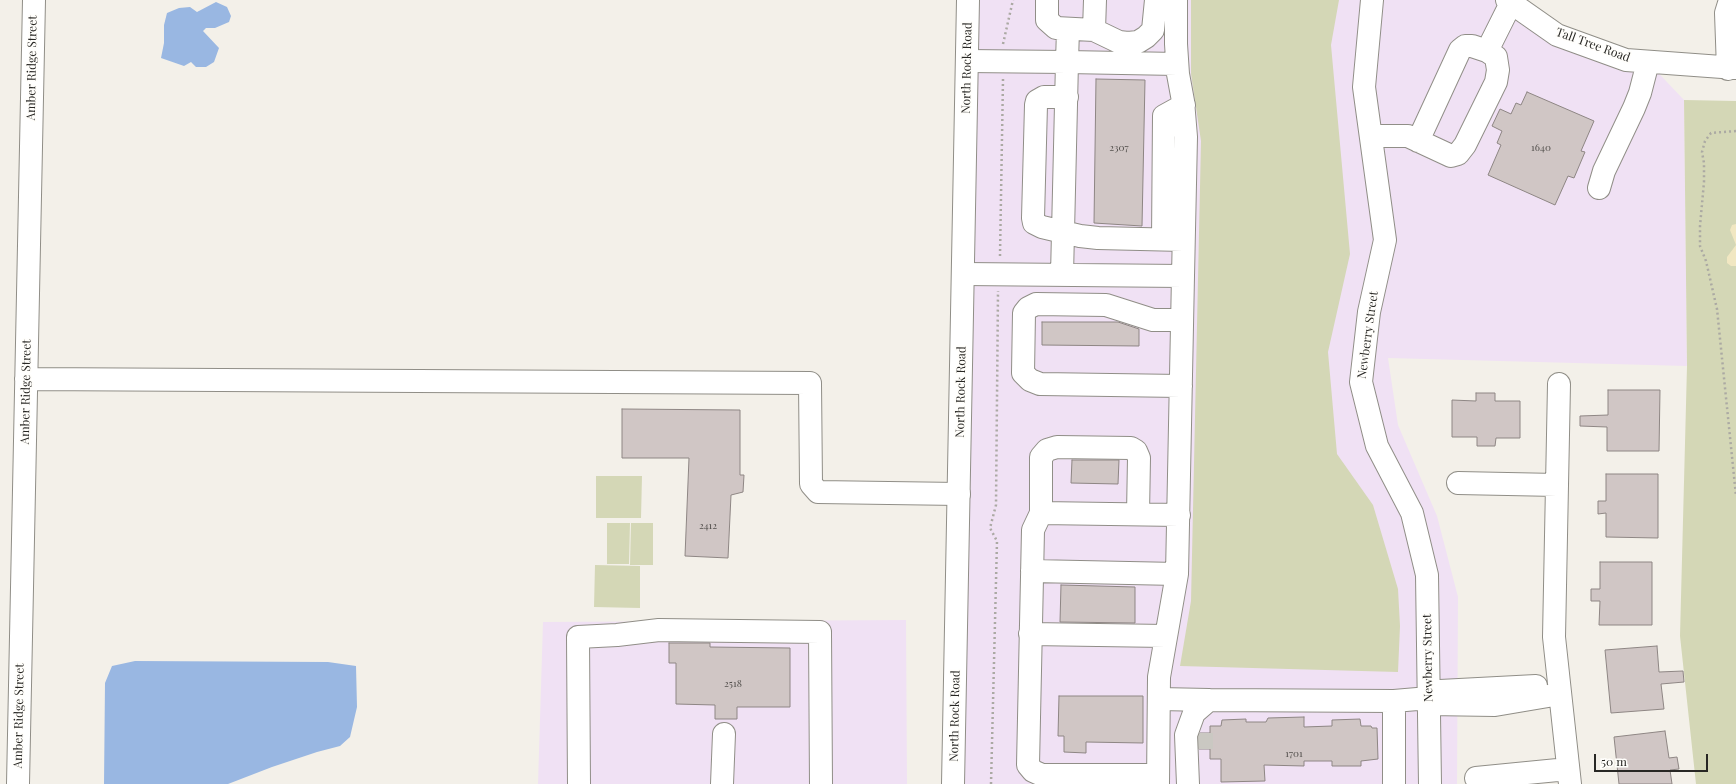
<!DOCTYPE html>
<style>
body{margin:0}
#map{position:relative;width:1736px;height:784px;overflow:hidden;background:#f3f0e9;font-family:"Playfair Display",serif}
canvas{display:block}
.scale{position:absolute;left:1594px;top:754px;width:114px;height:18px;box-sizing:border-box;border:2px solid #282724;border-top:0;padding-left:5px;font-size:12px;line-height:14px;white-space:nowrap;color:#282724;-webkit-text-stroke:3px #fffefb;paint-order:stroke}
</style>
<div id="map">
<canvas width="1736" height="784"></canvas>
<div class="scale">50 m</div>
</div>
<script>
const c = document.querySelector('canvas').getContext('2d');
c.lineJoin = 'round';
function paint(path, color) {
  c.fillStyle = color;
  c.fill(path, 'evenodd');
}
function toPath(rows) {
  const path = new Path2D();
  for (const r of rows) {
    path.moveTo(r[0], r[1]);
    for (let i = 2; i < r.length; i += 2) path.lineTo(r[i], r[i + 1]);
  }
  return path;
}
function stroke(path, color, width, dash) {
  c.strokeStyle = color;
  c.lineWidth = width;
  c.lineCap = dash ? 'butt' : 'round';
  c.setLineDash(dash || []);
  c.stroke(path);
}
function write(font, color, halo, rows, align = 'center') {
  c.font = font + ' "Playfair Display",serif';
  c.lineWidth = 3.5;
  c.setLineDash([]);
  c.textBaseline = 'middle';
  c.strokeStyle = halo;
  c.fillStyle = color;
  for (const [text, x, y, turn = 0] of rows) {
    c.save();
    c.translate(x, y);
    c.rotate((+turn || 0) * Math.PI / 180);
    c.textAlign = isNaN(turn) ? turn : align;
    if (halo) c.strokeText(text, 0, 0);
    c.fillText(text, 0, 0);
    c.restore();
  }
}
paint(toPath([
 [968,0,1507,0,1557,35,1648,62,1684,100,1687,366,1388,358,1398,425,1437,516,1458,597,1457,784,954,784],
 [906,620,907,784,538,784,543,622]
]), '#f0e1f4');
paint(toPath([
 [1191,0,1339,0,1331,45,1350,254,1328,352,1337,454,1373,505,1398,589,1400,626,1398,672,1180,666,1191,601,1201,141,1191,74],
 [1684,100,1736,101,1736,784,1696,784,1680,636,1687,366],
 [596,476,642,476,641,518,596,518],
 [607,523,630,523,629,564,607,564],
 [631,523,653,523,653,565,630,565],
 [595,565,640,566,640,608,594,607]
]), '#d4d7b6');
paint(toPath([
 [1736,224,1736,266,1731,266,1727,263,1727,257,1736,245,1730,230,1732,225]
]), '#f1e7c2');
paint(toPath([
 [216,2,227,7,231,16,229,22,215,28,206,28,203,31,219,48,214,62,206,67,196,67,191,62,184,66,161,58,164,43,164,25,167,13,179,8,190,7,197,12],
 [135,661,328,662,356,666,357,707,350,737,340,746,317,752,272,767,228,784,104,784,105,683,112,666]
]), '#99b7e2');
const building = toPath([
 [1096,79,1145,80,1142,226,1094,223,1096,79],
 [1527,92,1594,121,1581,151,1585,152,1574,178,1568,176,1555,205,1488,175,1501,145,1497,143,1502,131,1492,126,1500,109,1511,114,1516,103,1521,105,1527,92],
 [1042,322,1118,322,1139,329,1139,346,1042,345,1042,322],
 [1608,390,1660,390,1659,451,1607,451,1607,427,1580,426,1580,416,1608,415,1608,390],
 [1476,393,1495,393,1495,401,1520,401,1520,438,1496,438,1495,446,1477,446,1477,437,1452,437,1452,400,1476,401,1476,393],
 [622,409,740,410,740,475,744,475,743,492,731,495,728,558,685,556,689,458,622,458,622,409],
 [1072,460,1119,460,1118,484,1071,483,1072,460],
 [1606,474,1658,474,1658,538,1606,537,1606,513,1598,514,1598,501,1606,501,1606,474],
 [1600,562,1652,562,1652,625,1599,625,1600,601,1591,601,1591,589,1600,589,1600,562],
 [1061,585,1135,587,1135,623,1060,622,1061,585],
 [669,643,710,643,710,647,790,648,790,707,737,707,737,719,715,719,715,705,676,704,676,663,669,663,669,643],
 [1657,646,1659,672,1683,671,1684,682,1661,684,1664,709,1611,713,1605,650,1657,646],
 [1059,696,1143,696,1143,743,1086,742,1086,753,1064,752,1064,736,1058,736,1059,696],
 [1304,717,1304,727,1332,726,1332,720,1360,719,1361,726,1371,726,1372,728,1377,728,1378,759,1361,761,1361,766,1332,766,1332,761,1304,761,1304,766,1264,765,1265,781,1221,782,1221,759,1210,759,1210,749,1199,749,1200,733,1210,733,1210,726,1221,726,1222,720,1246,719,1246,722,1266,722,1268,718,1304,717],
 [1665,731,1669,758,1677,757,1679,769,1670,770,1672,784,1619,784,1614,737,1665,731]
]);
paint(building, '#d0c6c5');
stroke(building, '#8e8684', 1);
stroke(toPath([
 [1202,749,1202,733]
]), '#cac8c2', 22, [22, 11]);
const minor = toPath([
 [1047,0,1047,20,1056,28,1094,30,1095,0],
 [1372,0,1364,87,1385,240,1369,312,1361,382,1377,446,1412,513,1427,575,1430,784],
 [1507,0,1557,35,1626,60,1736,68],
 [1068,29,1067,62,1177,64],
 [1094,30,1119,42,1128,43,1138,42,1146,37,1153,30,1156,0],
 [1487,51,1511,3],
 [967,61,1067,62,1062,275],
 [1728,69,1726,13,1730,0],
 [1067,97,1044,97,1037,101,1036,105,1033,218,1034,223,1042,227,1080,236,1098,238,1183,240],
 [1371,136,1408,136,1451,156,1458,154,1465,145,1496,82,1498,70,1496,57,1487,51,1472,46,1465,46,1460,50,1418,141],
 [1599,188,1604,171,1634,108,1640,93,1648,62],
 [1163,239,1164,116,1184,105],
 [964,274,1183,276,1186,137,1183,101,1178,74,1176,44,1176,0],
 [26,379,810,383,811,484,818,492,959,494],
 [1559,384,1554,637,1570,784],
 [1181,386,1040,384,1030,380,1023,373,1024,313,1028,308,1036,304,1106,305,1153,320,1182,320],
 [1458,483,1557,485],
 [1041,513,1041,457,1047,450,1057,447,1131,448,1136,451,1139,458,1138,514],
 [1032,571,1177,574],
 [1030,634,1166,636],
 [1440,691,1536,686],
 [1159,699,1209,700],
 [1394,701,1394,784],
 [1429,704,1495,705,1560,694],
 [1158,775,1042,775,1033,771,1028,765,1033,530,1041,513,1179,515],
 [1476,778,1568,769],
 [18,784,34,0],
 [579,784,578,637,617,635,659,630,820,632,821,784],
 [722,784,724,734],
 [1158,784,1159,677,1177,574,1183,276],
 [1188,784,1186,735,1194,713,1209,700,1394,701,1429,698]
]);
const major = toPath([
 [953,784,968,0]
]);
stroke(minor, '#908e87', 24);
stroke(major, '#908e87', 24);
stroke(toPath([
 [1003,44,1013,0],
 [1736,131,1711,133,1705,141,1702,152,1704,163,1704,182,1700,226,1700,246,1706,261,1717,309,1736,496],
 [1000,256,1003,79],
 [991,784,997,541,990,528,996,505,998,291]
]), '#aba9a3', 2.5, [2, 3]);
stroke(minor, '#fff', 22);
stroke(major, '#fff', 22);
write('10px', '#524f4c', null, [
 ["2307",1119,148],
 ["1640",1541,148],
 ["2412",708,526],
 ["2518",733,684],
 ["1701",1294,754]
]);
write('12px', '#282724', '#fffefb', [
 ["Tall Tree Road",1593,45,20],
 ["Amber Ridge Street",32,68,-89],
 ["North Rock Road",967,68,-89],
 ["Newberry Street",1368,335,-82],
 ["Amber Ridge Street",26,392,-89],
 ["North Rock Road",961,392,-89],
 ["Newberry Street",1428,658,-91],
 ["Amber Ridge Street",19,716,-89],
 ["North Rock Road",955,716,-89]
]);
</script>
